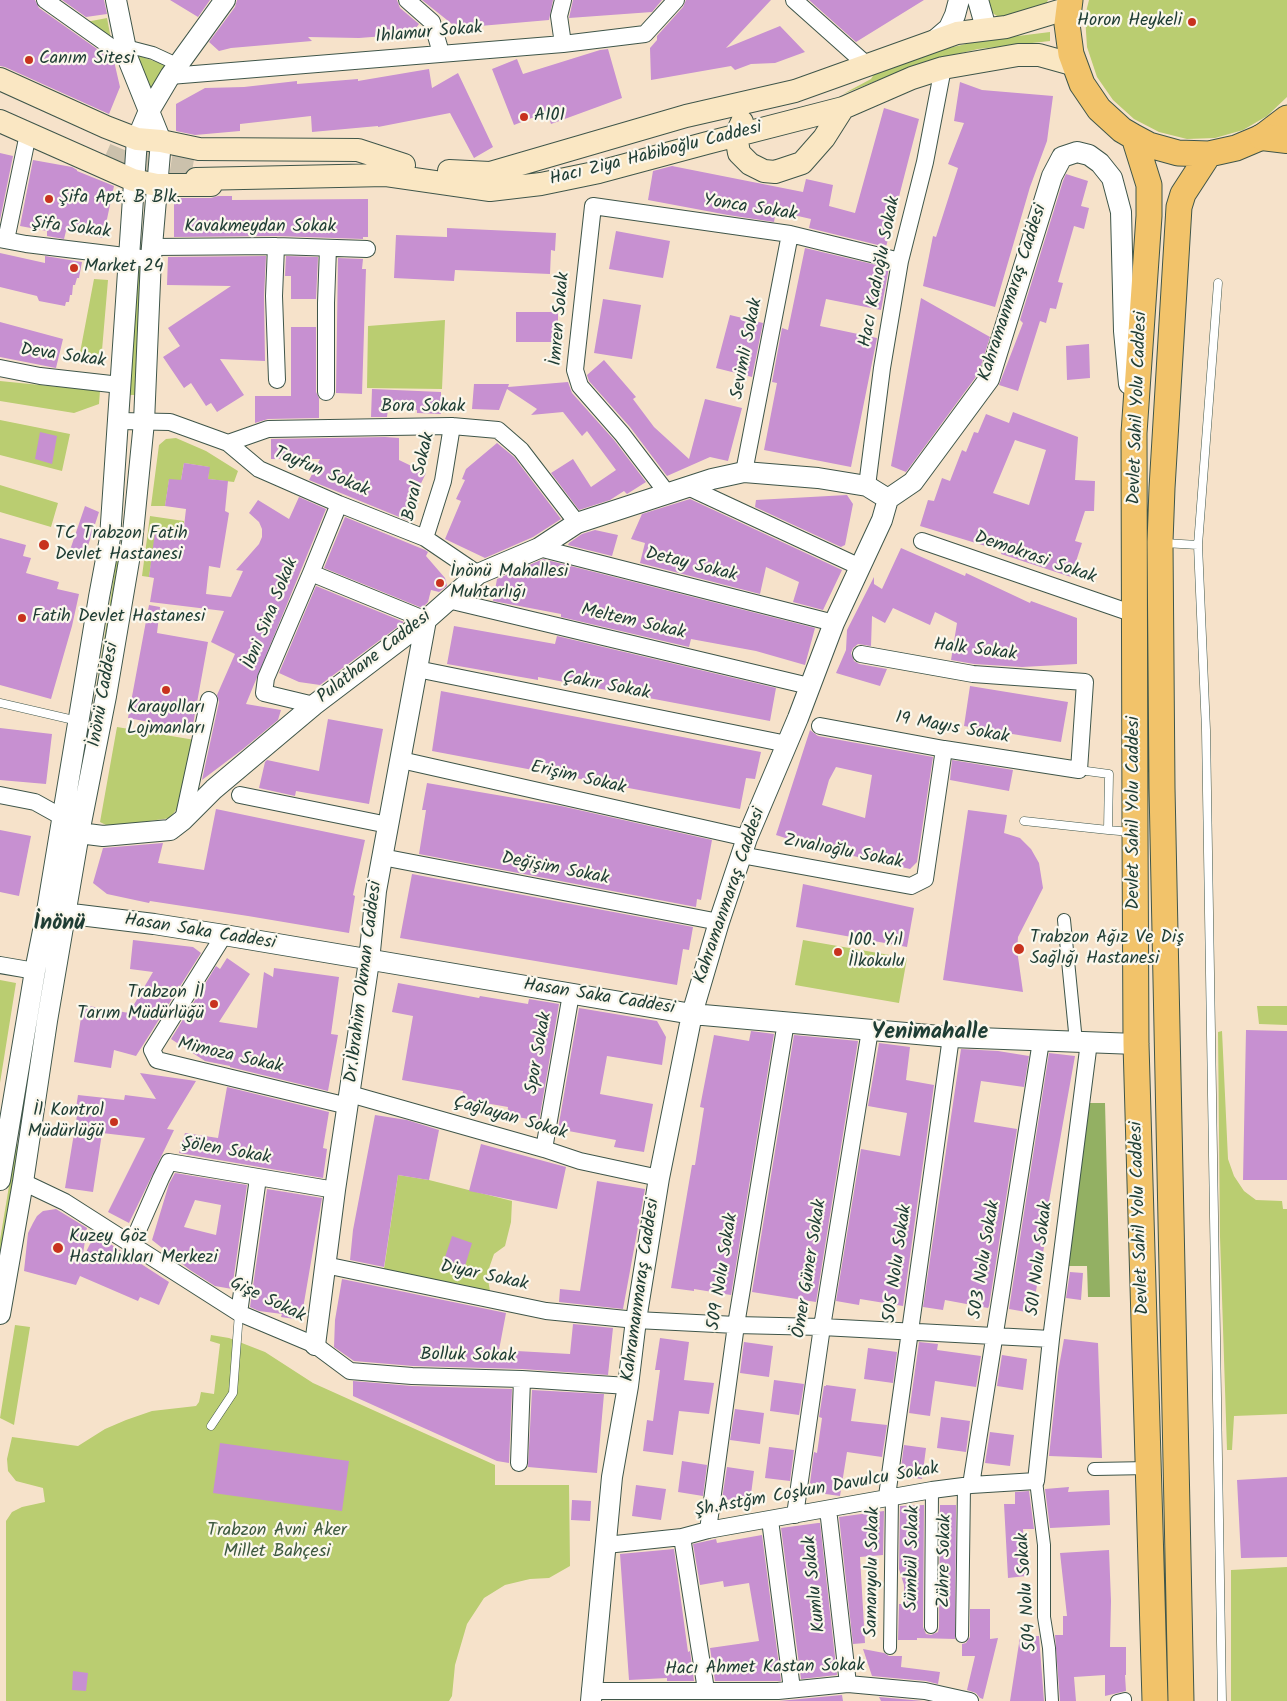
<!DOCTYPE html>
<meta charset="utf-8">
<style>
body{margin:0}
canvas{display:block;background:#f6e2ca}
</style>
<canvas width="1287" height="1701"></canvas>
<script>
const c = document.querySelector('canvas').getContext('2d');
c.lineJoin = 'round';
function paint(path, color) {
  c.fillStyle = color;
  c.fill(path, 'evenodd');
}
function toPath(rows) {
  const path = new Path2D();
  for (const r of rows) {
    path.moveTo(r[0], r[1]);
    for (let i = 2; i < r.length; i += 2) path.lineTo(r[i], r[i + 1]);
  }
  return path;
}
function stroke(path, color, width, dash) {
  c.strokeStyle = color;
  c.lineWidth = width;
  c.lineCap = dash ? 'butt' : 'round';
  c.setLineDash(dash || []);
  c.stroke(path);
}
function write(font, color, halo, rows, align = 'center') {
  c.font = font + ' Kalam,sans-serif';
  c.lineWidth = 4.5;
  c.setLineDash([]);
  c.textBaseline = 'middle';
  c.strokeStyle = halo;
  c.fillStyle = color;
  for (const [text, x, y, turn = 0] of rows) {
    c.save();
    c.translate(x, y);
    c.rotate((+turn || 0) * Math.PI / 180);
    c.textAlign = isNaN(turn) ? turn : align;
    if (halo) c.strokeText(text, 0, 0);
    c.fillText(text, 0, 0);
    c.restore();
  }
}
paint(toPath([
 [986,0,1048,0,1046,4,1014,18,997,16,991,12],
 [1089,0,1287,0,1287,97,1267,116,1243,130,1215,138,1187,139,1159,132,1134,119,1113,100,1097,77,1087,47,1085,16],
 [107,18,111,39,86,22],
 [1050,32,1050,41,978,49,957,54,911,67,843,94,871,79,874,74,937,51,978,41],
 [133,54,169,66,149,107],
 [136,265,143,265,137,395,129,395],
 [94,279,108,280,101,362,79,358],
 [445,320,442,389,367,388,368,326],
 [0,381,100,391,99,404,74,413,0,401],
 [0,420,70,434,62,471,0,455],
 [176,438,206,451,238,471,234,482,208,479,209,467,184,463,181,480,169,480,165,506,151,506,159,445,166,439],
 [0,485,58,503,51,527,0,512],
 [150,516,184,521,183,535,156,533,149,577,142,576],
 [118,551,123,552,95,723,91,722],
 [117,727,195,740,181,803,170,818,122,825,114,829,100,822],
 [803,940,907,958,899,1003,795,985],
 [0,980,16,983,0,1083],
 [1257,1006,1287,1006,1287,1025,1259,1024],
 [1222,1031,1228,1159,1234,1176,1244,1191,1256,1200,1282,1201,1283,1209,1287,1209,1287,1414,1234,1416,1232,1450,1227,1450,1220,1237,1218,1032],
 [16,1144,21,1145,0,1265,0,1240],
 [398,1175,429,1180,512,1201,511,1222,505,1246,494,1254,487,1274,490,1291,470,1289,411,1276,384,1269],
 [15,1325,30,1327,14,1425,0,1418],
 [211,1335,229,1338,265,1352,313,1383,495,1465,495,1485,569,1485,570,1566,549,1578,530,1579,505,1585,484,1598,467,1624,455,1665,452,1696,449,1701,6,1701,6,1521,12,1512,22,1507,45,1502,43,1488,16,1481,8,1471,7,1459,12,1437,78,1446,105,1429,126,1420,152,1411,196,1406,199,1402,201,1392,214,1394,220,1344,210,1341],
 [1287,1567,1287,1701,1231,1701,1231,1570]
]), '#bacd71');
paint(toPath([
 [1089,1103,1105,1103,1110,1297,1088,1297,1087,1266,1066,1266]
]), '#93b063');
paint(toPath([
 [0,0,35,0,39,8,114,61,120,87,109,114,5,67,0,66],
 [62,0,104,0,107,14,86,17],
 [170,0,210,0,198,17],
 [237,0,397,0,400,8,419,24,411,34,359,38,308,37,312,41,231,48,219,51,209,42,235,7],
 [422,0,553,0,549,20,457,28],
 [573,0,662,0,652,12,569,18],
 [686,0,771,0,726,48,780,26,805,52,775,63,751,64,735,70,731,66,651,80,650,48,657,40,657,36,683,7],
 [809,0,924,0,856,42],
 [608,49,622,98,551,124,547,112,514,125,492,69,517,59,523,74,600,50],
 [429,69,432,88,458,73,493,147,474,158,450,113,378,127,378,126,312,132,311,116,240,124,240,131,195,135,176,131,176,104,205,88,244,87,297,81,297,84,358,79,358,81],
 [960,82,982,90,1053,96,1047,141,1030,187,995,307,923,286,933,236,936,237,958,168,948,164,964,123,954,121],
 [884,108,919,119,886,247,809,228,811,219,776,211,774,222,728,215,648,200,653,171,672,166,803,192,806,179,833,185,829,206,855,213],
 [0,153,13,156,0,220],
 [33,160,72,167,77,170,77,171,114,186,103,238,66,231,64,239,47,236,47,231,20,226],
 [1066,174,1088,181,1081,206,1089,208,1084,229,1074,226,1058,282,1063,283,1056,309,1050,308,1046,323,1040,321,1018,391,999,385,1023,323,1020,320,1063,181],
 [218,196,232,196,232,200,368,199,368,237,363,237,363,239,276,236,174,237,174,198,211,198],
 [447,228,556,233,555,251,551,250,550,274,455,270,454,281,394,278,396,235,447,237],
 [616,231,670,241,663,278,609,269],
 [805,248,889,268,881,310,826,299,820,326,877,338,851,467,764,450,777,383,772,382,782,328,788,330],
 [0,253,45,263,45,256,82,262,79,278,77,278,75,285,73,285,72,295,70,295,69,302,66,302,65,306,39,301,37,296,0,287],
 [266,256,264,296,265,361,220,359,244,395,217,412,211,403,206,406,191,383,184,388,163,357,180,346,168,328,231,286,167,285,168,257],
 [286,256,318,257,316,299,291,299,291,276,285,276],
 [338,258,363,259,362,269,366,269,362,394,336,393],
 [921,298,990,337,980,369,975,378,906,472,891,466],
 [603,299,641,305,632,359,594,353],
 [516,312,558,312,558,342,516,342],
 [730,315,763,323,752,377,716,368],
 [0,322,63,339,56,368,0,357],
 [291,327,316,327,316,392,319,398,319,418,268,419,255,423,255,396,291,396],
 [1089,344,1090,378,1067,380,1066,346],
 [604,360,636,397,633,399,654,427,689,459,705,399,742,408,728,461,710,457,667,476,630,427,589,381,587,375],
 [568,382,572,393,614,440,646,482,627,494,624,491,610,500,579,510,551,473,573,459,591,487,616,470,587,431,582,436,563,412,531,415,537,409,507,389,499,410,472,409,474,384,509,384,508,387],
 [372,389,441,392,441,414,417,413,417,410,388,409,387,417,371,417],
 [1013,412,1078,437,1075,480,1095,481,1094,511,1085,511,1075,541,1082,543,1071,577,1001,554,1002,551,920,526,928,500,934,501,942,478,950,481,962,450,966,452,974,432,978,433,986,414,1009,423],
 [1015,440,1046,450,1029,505,993,493],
 [40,432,57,436,52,464,35,459],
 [385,437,399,438,399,460,426,473,414,498,419,501,409,521,309,480,320,459,271,459,271,439],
 [497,443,514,457,561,519,533,537,485,558,445,539,461,501,456,499,465,480,462,479,466,469],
 [184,463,210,467,208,479,228,481,225,511,229,513,220,568,209,566,206,594,231,597,243,571,236,570,259,544,262,537,262,529,259,522,249,513,258,500,289,519,299,497,326,509,246,704,281,710,278,720,243,749,202,780,219,702,217,695,235,654,211,642,224,611,150,602,154,578,149,577,155,532,183,535,186,509,165,506,169,479,181,480],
 [847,495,853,504,845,545,841,547,755,507,756,500],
 [690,499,842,570,823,610,793,602,799,582,766,567,760,594,640,563,645,543,631,539,642,514],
 [85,506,99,512,84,558,69,553],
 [345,517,425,550,428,552,426,556,445,578,447,586,439,592,431,590,428,602,422,608,324,568],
 [595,530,618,535,612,556,568,545,569,543,582,534],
 [0,538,26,545,23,556,31,558,26,573,59,582,57,589,79,594,72,626,51,699,0,685],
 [901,548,965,576,966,573,1030,603,1031,601,1077,618,1077,664,1022,667,974,664,951,660,957,623,935,612,930,625,893,608,885,623,872,616,871,646,858,644,853,648,851,653,854,661,859,664,887,669,880,686,836,673,846,650,847,630,874,577,874,584,882,589],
 [543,559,815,628,805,665,756,651,691,639,689,647,561,617,561,614,493,601,497,579],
 [316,586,404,622,320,685,299,682,279,673],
 [149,605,160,607,157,633,208,642,192,730,128,718],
 [454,626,555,644,557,636,776,688,770,721,538,677,538,680,447,664],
 [970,686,1068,702,1061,742,964,726],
 [441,691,761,752,755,779,746,778,740,809,432,751],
 [328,719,383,729,369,804,296,791,295,796,259,788,265,762,267,760,319,771],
 [0,728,52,734,46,784,0,780],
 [810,730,818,736,933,757,917,862,910,869,849,855,848,858,776,835],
 [836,767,872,775,865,818,822,805,829,780],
 [952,760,1013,770,1009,791,950,780],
 [427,783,561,806,712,840,701,900,697,899,696,907,419,854,426,810,422,810],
 [216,809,365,840,353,895,355,896,349,933,248,916,150,901,149,903,107,894,93,883,103,848,163,843,158,863,204,870],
 [968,810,1007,815,1004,833,1020,838,1031,849,1039,863,1043,888,1018,937,1017,950,1023,992,943,980],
 [0,830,31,836,19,896,0,892],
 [412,874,693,927,689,950,683,949,677,985,400,938],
 [803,884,914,908,907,947,796,927],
 [133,940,193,947,201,953,136,1056,114,1050,111,1068,74,1062,83,1005,129,1013,153,972,130,969],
 [227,958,250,974,219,1022,257,1028,264,972,273,977,274,968,339,977,331,1034,338,1035,328,1091,230,1067,230,1066,205,1061,171,1039,216,966,220,969],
 [398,983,479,998,480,996,528,1004,529,999,559,1004,539,1121,507,1115,508,1107,462,1099,463,1091,402,1080,413,1016,392,1012],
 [579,1008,657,1021,666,1037,662,1065,607,1056,600,1094,653,1104,644,1152,614,1147,616,1140,558,1129],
 [1246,1030,1287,1031,1287,1180,1243,1180],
 [751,1031,774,1034,731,1295,694,1289,694,1291,671,1288,692,1165,695,1165,704,1108,700,1107,714,1035,749,1041],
 [794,1035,858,1041,816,1302,752,1292],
 [879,1043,910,1047,906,1080,934,1085,903,1306,860,1299,859,1305,836,1301,861,1149,900,1156,907,1113,868,1106],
 [961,1049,998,1051,1029,1056,1024,1087,981,1081,974,1122,1017,1129,989,1306,988,1308,945,1300,943,1310,923,1307],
 [1049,1053,1075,1056,1049,1201,1041,1247,1044,1247,1032,1313,1009,1309],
 [140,1073,196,1081,167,1129,174,1130,129,1223,108,1212,145,1138,102,1133,93,1192,65,1188,77,1115,75,1114,78,1095,124,1100,125,1095,156,1099],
 [227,1087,329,1112,323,1148,327,1149,323,1178,179,1153,185,1133,218,1138],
 [375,1115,407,1120,439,1130,429,1180,398,1175,384,1267,350,1260,353,1230],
 [481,1144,566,1167,557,1209,469,1191],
 [175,1173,247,1185,232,1289,215,1286,190,1270,152,1240,169,1184],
 [195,1200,221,1205,216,1235,184,1227],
 [597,1181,645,1189,623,1309,559,1302,560,1289,580,1291],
 [267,1189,322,1198,301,1320,281,1317,282,1314,259,1311,250,1307],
 [56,1209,87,1228,82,1260,95,1234,169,1282,159,1305,140,1297,138,1301,80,1276,76,1285,24,1271,28,1233,33,1223,37,1216,43,1211],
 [452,1236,472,1243,465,1266,444,1260],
 [1070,1272,1083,1273,1081,1300,1066,1298],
 [342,1279,506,1313,499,1350,570,1354,573,1324,613,1328,608,1375,522,1369,413,1366,354,1361,334,1347,335,1320],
 [660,1338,689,1342,684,1380,714,1383,709,1414,679,1411,673,1455,643,1451,647,1420,653,1421,660,1370,655,1370],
 [1064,1339,1098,1343,1102,1458,1049,1456,1058,1372],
 [744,1342,773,1346,769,1377,740,1373],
 [919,1342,938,1344,937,1350,981,1356,976,1387,935,1381,930,1416,909,1413],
 [868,1348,897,1352,893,1383,864,1379],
 [1002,1355,1027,1359,1023,1390,997,1386],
 [774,1380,804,1384,799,1415,770,1411],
 [353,1381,412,1386,512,1389,509,1463,497,1461,353,1396],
 [826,1385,856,1389,851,1421,887,1425,882,1457,847,1452,840,1496,811,1492,812,1484,810,1483,814,1452,817,1453,822,1418,819,1417,824,1386,826,1386],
 [532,1390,604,1394,597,1473,528,1467],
 [735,1409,764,1413,760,1444,730,1440],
 [941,1417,970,1421,966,1452,937,1448],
 [990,1432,1014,1435,1010,1466,985,1463],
 [220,1443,349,1461,342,1511,213,1493],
 [904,1445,926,1448,922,1479,900,1476],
 [769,1447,794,1450,790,1481,765,1478],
 [682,1461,707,1465,703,1496,678,1492],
 [727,1467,754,1471,750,1502,722,1499],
 [1287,1477,1287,1557,1241,1558,1237,1480],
 [636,1485,666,1489,661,1520,632,1516],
 [1069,1487,1068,1492,1109,1490,1110,1525,1050,1528,1045,1489],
 [1029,1491,1034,1529,1023,1529,1026,1576,1008,1578,1004,1504,1015,1504,1015,1492],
 [572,1500,591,1501,590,1521,571,1520],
 [924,1505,923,1627,926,1634,931,1635,938,1632,939,1627,940,1505,956,1505,955,1639,917,1638,917,1640,898,1640,899,1604,904,1604,904,1585,899,1569,900,1506],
 [884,1511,883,1555,860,1557,865,1643,853,1644,839,1517],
 [818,1523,820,1523,837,1675,801,1679,781,1528],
 [762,1535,781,1681,715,1681,710,1648,759,1641,749,1583,724,1587,723,1581,700,1585,693,1544,716,1539,717,1543],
 [674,1549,688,1652,690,1651,694,1681,667,1681,667,1678,629,1680,620,1554],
 [1109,1550,1111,1601,1110,1647,1126,1647,1126,1675,1125,1675,1126,1691,1105,1696,1105,1675,1074,1677,1076,1701,1060,1701,1055,1635,1063,1635,1063,1616,1067,1616,1060,1553],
 [970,1609,990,1609,990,1639,998,1638,983,1699,980,1698,976,1693,967,1690,975,1656,962,1656,962,1644,966,1643,970,1637],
 [1039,1636,1044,1701,1010,1701,1020,1637],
 [863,1649,884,1653,889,1656,902,1656,901,1667,940,1672,938,1684,926,1681,872,1676],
 [73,1671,88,1673,86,1691,72,1690],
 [842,1695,843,1701,778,1701,779,1701],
 [879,1697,923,1701,924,1701,881,1701]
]), '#c790d1');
stroke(toPath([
 [106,154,148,172,154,173],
 [139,156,147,159,197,167]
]), '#cbc1ac', 22, [22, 11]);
const service = toPath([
 [1164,543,1198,545,1206,730,1222,1701],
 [1198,545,1218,283],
 [0,703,78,721],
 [1024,821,1108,830,1109,774,1079,770],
 [1108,830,1131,832],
 [211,1426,233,1393,239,1313]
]);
const pedestrian = toPath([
 [126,46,153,53,179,65],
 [1064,920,1076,1042],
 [1094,1469,1149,1468],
 [1036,1481,1044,1545,1044,1617,1049,1648,1052,1701],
 [931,1627,932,1490],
 [962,1636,964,1486],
 [890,1648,892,1496],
 [1117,1701,1125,1699,1125,1701]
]);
const minor = toPath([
 [45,0,128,59],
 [407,0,432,22,441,53],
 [794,0,868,66],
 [563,44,559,16,563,0],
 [170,76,563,44,645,34,676,0],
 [0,239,26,244,141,258],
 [6,240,28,134],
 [276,246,274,296,277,380],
 [153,247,276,246,367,249],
 [0,368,40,376,120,385],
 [326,392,326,303,328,248],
 [119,421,170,422,228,443,259,469,339,504,425,538,478,574],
 [228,443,268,429,452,426,498,430,521,450,577,523],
 [744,472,790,234],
 [867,486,882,368,900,261,925,162,943,68],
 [688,487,860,567],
 [667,493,622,434,580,386,575,370,593,206,790,234,900,261],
 [425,538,443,481,452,426],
 [922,541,1134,614],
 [539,548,834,623],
 [311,573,426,620],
 [448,600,809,686],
 [417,669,787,744],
 [314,705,264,693,266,678,311,573,339,504],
 [820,726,944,749,1079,770,1085,682,973,674,861,654],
 [401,760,747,838],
 [0,795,35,802,62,817],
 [240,795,388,825],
 [183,820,209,700],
 [741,855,911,886,925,879,944,749],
 [382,857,719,922],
 [224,935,152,1050,157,1060,348,1106],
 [0,965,35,971],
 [350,1094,544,1149,580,1161,659,1178],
 [544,1149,571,994],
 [23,1182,65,1202,239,1313,315,1345,350,1371,412,1376,522,1379,628,1386],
 [132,1244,161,1178,169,1162,335,1190],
 [325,1265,546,1311,636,1320,736,1325,822,1327,1051,1339],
 [239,1313,258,1178],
 [519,1463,522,1379],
 [971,1485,1041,1041],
 [887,1496,951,1037],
 [828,1509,848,1684],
 [795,1515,822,1327,870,1030],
 [770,1520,792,1689],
 [708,1530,736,1325,786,1022],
 [682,1537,706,1690],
 [606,1545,682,1537,708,1530,932,1490,971,1485,1036,1481,1051,1339,1089,1042],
 [590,1691,778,1691,848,1684,925,1691,970,1701]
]);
const tertiary = toPath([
 [978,0,986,28],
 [935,40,949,28,955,15,959,0],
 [70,824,79,833,103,836,170,830,183,820,214,789,314,705,426,620,478,574,539,548,577,523,712,479,744,472,818,478,867,486,888,499],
 [55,912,154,924,224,935,692,1014,951,1037,1136,1044],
 [0,1180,35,971,47,911,99,597,110,538,137,139,148,113,170,76,225,0],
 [0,1314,23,1182,47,1021,79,833,106,696,132,543,144,422,151,258,161,141,128,59,116,0],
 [315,1345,335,1190,369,961,376,891,426,620],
 [591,1701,612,1477,628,1386,636,1320,659,1178,692,1014,719,922,747,838,798,718,834,623,882,520,888,499,913,482,989,379,1052,176,1062,157,1077,152,1089,155,1100,163,1112,178,1121,212,1124,331,1129,384]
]);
const secondary = toPath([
 [0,79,106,127,137,139,161,141,199,149,358,150,404,165],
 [0,121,133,180,157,185,211,185],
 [742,122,736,135,739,153,750,164,764,171,775,172,802,163,824,138,843,108],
 [449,171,490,173,686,116,795,91,957,33,1006,27,1069,8],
 [196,179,386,175,490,190,541,184,599,172,707,143,843,108,912,78,943,68,1018,55,1039,55,1075,65]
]);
const primary = toPath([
 [1070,0,1067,24,1071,54,1082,84,1099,109,1122,130,1134,137,1149,145,1178,153,1209,154,1236,148,1262,137,1287,118],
 [1134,137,1149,185,1149,216,1134,433,1135,833,1136,1044,1155,1701],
 [1181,1701,1162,788,1160,542,1162,488,1179,207,1183,194,1209,154]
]);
const trunk = toPath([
 [1262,137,1287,140]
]);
stroke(service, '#3f564a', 9);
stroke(pedestrian, '#3f564a', 14);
stroke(minor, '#3f564a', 18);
stroke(tertiary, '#3f564a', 22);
stroke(secondary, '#3f564a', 24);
stroke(primary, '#3f564a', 27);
stroke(trunk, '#3f564a', 28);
stroke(service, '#fff', 8);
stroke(pedestrian, '#fff', 12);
stroke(minor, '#fff', 16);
stroke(tertiary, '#fff', 20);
stroke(secondary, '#fae7c3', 22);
stroke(primary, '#f2c36a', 25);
stroke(trunk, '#f2c36a', 26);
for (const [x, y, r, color] of [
 [1192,22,5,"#c8321e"],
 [29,60,5,"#c8321e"],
 [524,117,5,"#c8321e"],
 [49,199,5,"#c8321e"],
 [74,268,5,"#c8321e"],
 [44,545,6,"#c8321e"],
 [440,583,5,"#c8321e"],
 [22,618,5,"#c8321e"],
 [166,690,5,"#c8321e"],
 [1019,949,6,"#c8321e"],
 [838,952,5,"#c8321e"],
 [214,1004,5,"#c8321e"],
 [114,1122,5,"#c8321e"],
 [58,1248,6,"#c8321e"]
]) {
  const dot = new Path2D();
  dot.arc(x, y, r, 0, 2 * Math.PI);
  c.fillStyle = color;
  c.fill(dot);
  stroke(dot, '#fbf7ec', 2);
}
write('18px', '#1f3d34', '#fbf7ec', [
 ["Horon Heykeli",1182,22,"right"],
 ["Canım Sitesi",39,60],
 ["A101",534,117],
 ["Şifa Apt. B Blk.",59,199],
 ["Market 24",84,268],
 ["TC Trabzon Fatih",55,535],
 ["Devlet Hastanesi",55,556],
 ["İnönü Mahallesi",450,573],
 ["Muhtarlığı",450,594],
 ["Fatih Devlet Hastanesi",32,618],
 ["Karayolları",166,709,"center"],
 ["Lojmanları",166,730,"center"],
 ["Trabzon Ağız Ve Diş",1030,939],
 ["Sağlığı Hastanesi",1030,960],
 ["100. Yıl",848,942],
 ["İlkokulu",848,963],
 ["Trabzon İl",204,994,"right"],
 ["Tarım Müdürlüğü",204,1015,"right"],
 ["İl Kontrol",104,1112,"right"],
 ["Müdürlüğü",104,1133,"right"],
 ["Kuzey Göz",69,1238],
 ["Hastalıkları Merkezi",69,1259]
], 'left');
write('18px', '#1f3d34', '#fbf7ec', [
 ["Ihlamur Sokak",429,34,-5],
 ["Hacı Ziya Habiboğlu Caddesi",656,155,-14],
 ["Yonca Sokak",750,209,9],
 ["Kavakmeydan Sokak",260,228],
 ["Şifa Sokak",71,229,7],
 ["Hacı Kadıoğlu Sokak",881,272,-79],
 ["Kahramanmaraş Caddesi",1014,293,-72],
 ["İmren Sokak",561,319,-85],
 ["Sevimli Sokak",748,349,-79],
 ["Deva Sokak",63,357,8],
 ["Bora Sokak",423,408],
 ["Devlet Sahil Yolu Caddesi",1139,408,-88],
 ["Tayfun Sokak",321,473,23],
 ["Bora1 Sokak",420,477,-77],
 ["Demokrasi Sokak",1035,559,19],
 ["Detay Sokak",691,566,14],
 ["İbni Sina Sokak",272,614,-68],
 ["Meltem Sokak",633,623,13],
 ["Halk Sokak",975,651,7],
 ["Pulathane Caddesi",375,658,-38],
 ["Çakır Sokak",606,687,11],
 ["İnönü Caddesi",105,695,-80],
 ["19 Mayıs Sokak",952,729,10],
 ["Erişim Sokak",578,779,13],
 ["Devlet Sahil Yolu Caddesi",1135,813,-90],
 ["Zıvalıoğlu Sokak",843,853,11],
 ["Değişim Sokak",555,870,11],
 ["Kahramanmaraş Caddesi",731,896,-71],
 ["Hasan Saka Caddesi",200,933,9],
 ["Dr.İbrahim Okman Caddesi",365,982,-83],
 ["Hasan Saka Caddesi",599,998,9],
 ["Spor Sokak",540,1053,-80],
 ["Mimoza Sokak",230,1057,13],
 ["Çağlayan Sokak",510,1119,16],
 ["Şölen Sokak",226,1152,10],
 ["Devlet Sahil Yolu Caddesi",1141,1218,-92],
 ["501 Nolu Sokak",1041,1259,-83],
 ["503 Nolu Sokak",986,1260,-81],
 ["505 Nolu Sokak",899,1264,-82],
 ["Ömer Güner Sokak",811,1269,-81],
 ["509 Nolu Sokak",724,1272,-81],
 ["Diyar Sokak",484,1277,12],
 ["Kahramanmaraş Caddesi",642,1290,-82],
 ["Gişe Sokak",267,1301,26],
 ["Bolluk Sokak",468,1357,1],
 ["Şh.Astğm Coşkun Davulcu Sokak",817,1491,-10],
 ["Sümbül Sokak",914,1558,-89],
 ["Zühre Sokak",946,1561,-89],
 ["Samanyolu Sokak",874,1572,-89],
 ["Kumlu Sokak",816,1584,-96],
 ["504 Nolu Sokak",1028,1592,-94],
 ["Hacı Ahmet Kastan Sokak",765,1669,-1]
]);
write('18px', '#3e5a40', '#fbf7ec', [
 ["Trabzon Avni Aker",277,1532],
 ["Millet Bahçesi",277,1553]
]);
write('bold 22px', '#1f3d34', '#fbf7ec', [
 ["İnönü",59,925],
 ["Yenimahalle",930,1034]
]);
</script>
